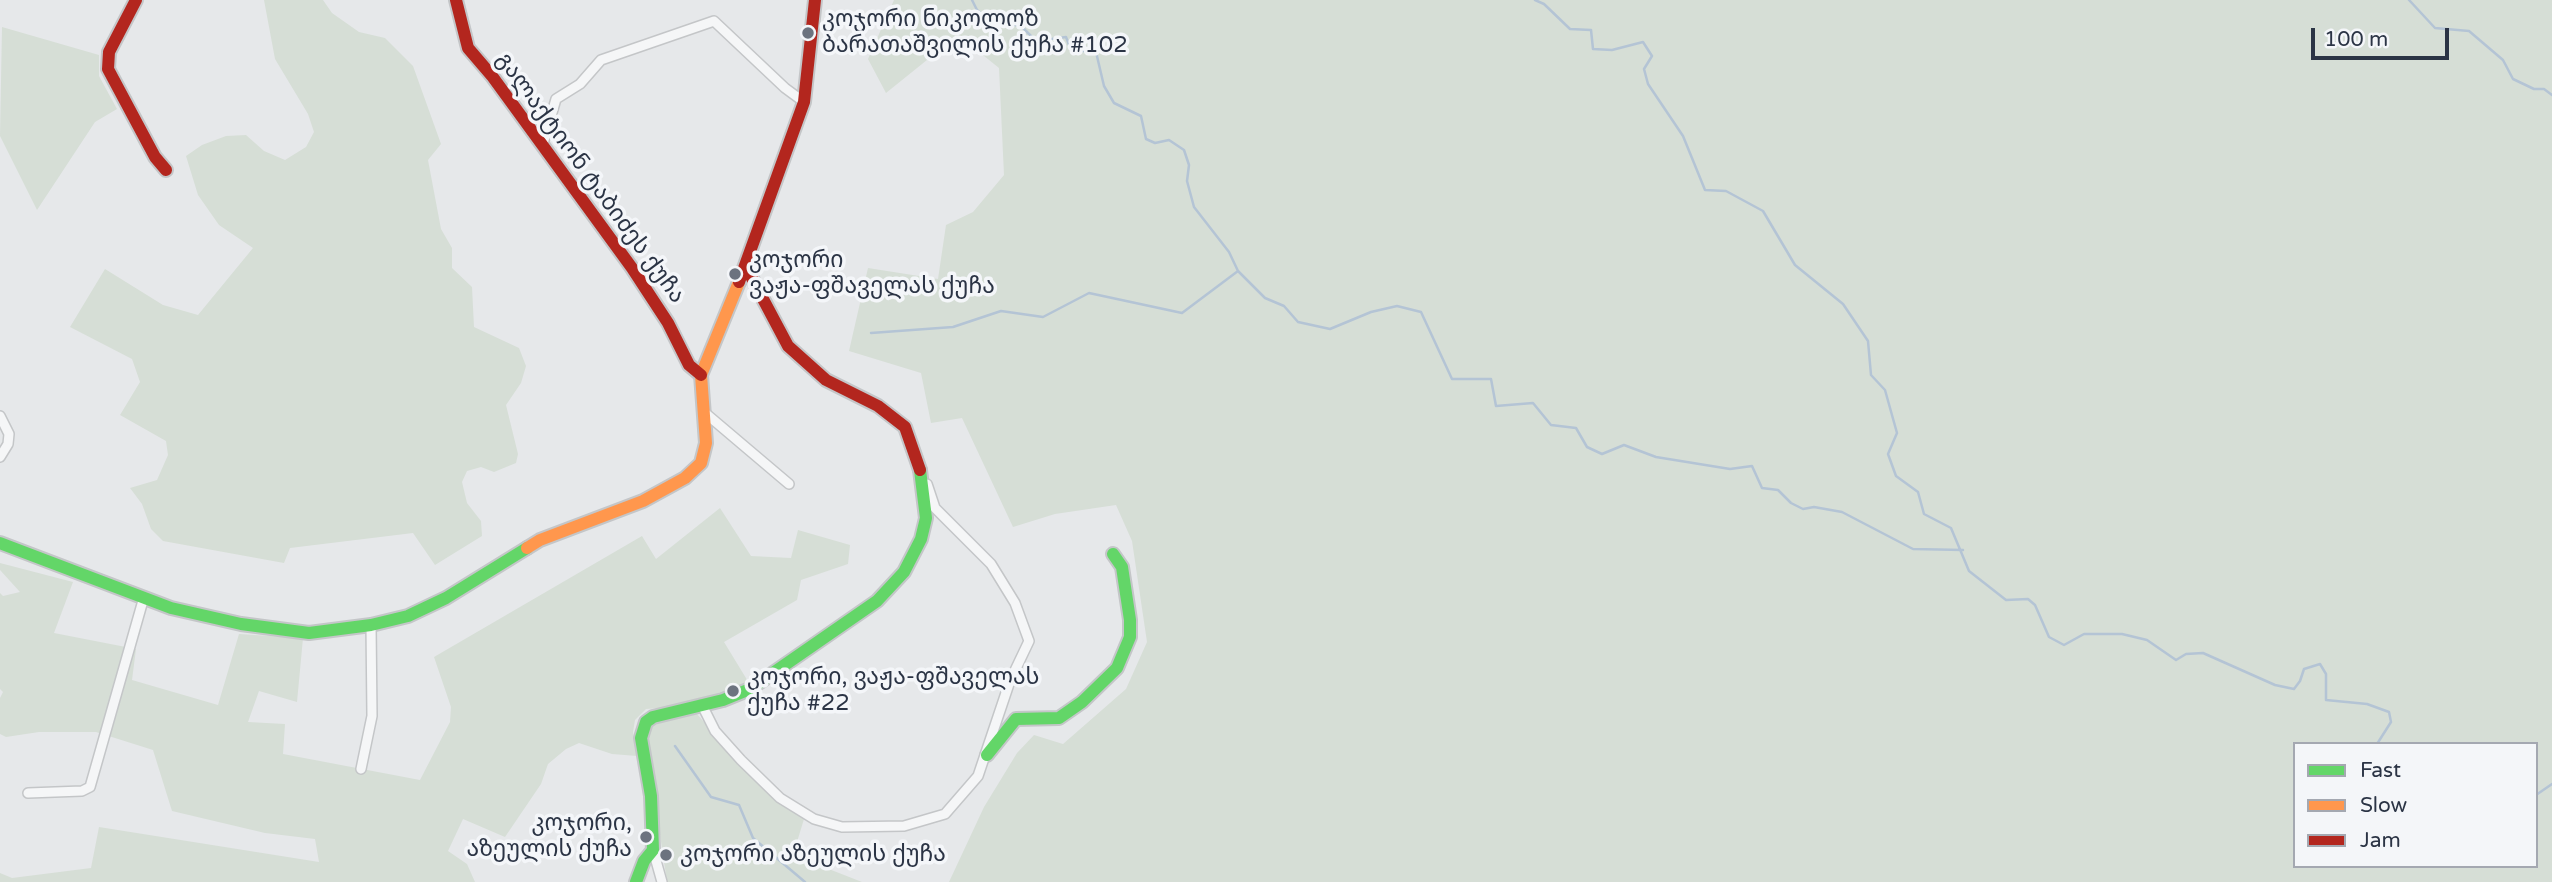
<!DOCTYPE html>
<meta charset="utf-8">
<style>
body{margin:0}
#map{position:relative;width:2552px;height:882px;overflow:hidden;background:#e6e8ea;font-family:"Varela Round",sans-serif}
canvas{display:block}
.legend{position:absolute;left:2293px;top:742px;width:245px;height:126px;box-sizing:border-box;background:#f4f6f9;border:2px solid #a4a8b1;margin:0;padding:9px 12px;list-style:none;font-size:21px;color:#2b3445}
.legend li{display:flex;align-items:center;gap:14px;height:35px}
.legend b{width:35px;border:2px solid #a4a8b1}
.scale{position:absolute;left:2311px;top:28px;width:138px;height:32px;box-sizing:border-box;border:4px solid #2b3445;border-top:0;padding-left:9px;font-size:21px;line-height:24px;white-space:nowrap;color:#2b3445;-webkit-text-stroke:5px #f4f6f9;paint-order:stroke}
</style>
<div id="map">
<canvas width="2552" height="882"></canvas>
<ul class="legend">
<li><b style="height:9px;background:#63d668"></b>Fast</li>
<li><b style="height:9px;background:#ff974d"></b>Slow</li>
<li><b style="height:9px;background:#b3261e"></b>Jam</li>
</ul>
<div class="scale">100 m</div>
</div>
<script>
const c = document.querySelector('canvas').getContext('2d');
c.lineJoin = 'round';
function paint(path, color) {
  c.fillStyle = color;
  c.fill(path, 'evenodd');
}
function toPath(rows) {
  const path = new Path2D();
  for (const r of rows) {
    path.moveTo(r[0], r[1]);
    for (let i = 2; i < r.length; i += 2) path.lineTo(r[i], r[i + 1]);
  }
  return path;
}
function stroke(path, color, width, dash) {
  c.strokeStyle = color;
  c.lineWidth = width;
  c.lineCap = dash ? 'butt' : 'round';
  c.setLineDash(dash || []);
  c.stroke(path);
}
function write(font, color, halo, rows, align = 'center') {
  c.font = font + ' "Varela Round","Noto Sans Georgian",sans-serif';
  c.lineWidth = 7;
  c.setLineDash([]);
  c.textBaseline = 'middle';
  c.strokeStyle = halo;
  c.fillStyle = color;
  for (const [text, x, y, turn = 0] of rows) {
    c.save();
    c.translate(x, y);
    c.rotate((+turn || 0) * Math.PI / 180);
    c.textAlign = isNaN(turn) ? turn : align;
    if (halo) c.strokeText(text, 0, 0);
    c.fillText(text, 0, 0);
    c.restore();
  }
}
paint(toPath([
 [264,0,323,0,332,13,359,32,385,38,413,66,441,144,428,160,441,229,452,248,452,268,472,287,474,327,519,348,526,366,521,383,506,405,518,454,516,463,494,472,481,467,467,471,462,482,467,503,481,521,482,536,435,565,413,533,290,548,284,563,163,541,151,529,142,504,130,488,157,480,168,455,166,441,120,415,140,382,132,359,70,327,105,269,163,305,198,315,253,248,219,225,198,195,186,156,202,145,226,136,246,135,264,151,285,160,306,147,314,132,308,114,275,59],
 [894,0,2552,0,2552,882,949,882,984,807,1017,753,1034,735,1063,744,1126,689,1147,642,1132,541,1116,505,1055,514,1013,527,962,418,931,423,921,373,849,351,868,268,938,279,946,225,973,212,1004,175,999,68,958,35,886,93,868,59],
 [2295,744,2536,744,2536,866,2295,866],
 [2,27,99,55,99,76,117,109,95,122,37,210,0,136],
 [720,508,751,556,791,558,798,530,850,545,848,564,801,580,797,600,724,642,749,683,688,706,646,709,635,720,633,732,637,756,612,754,579,743,566,749,548,764,541,784,505,837,463,819,448,851,467,864,475,882,0,882,0,873,12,878,91,868,99,827,319,862,315,839,265,833,172,811,153,750,96,732,39,732,6,737,0,734,0,698,3,692,0,689,0,593,3,596,20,592,0,570,0,563,73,582,54,633,136,649,132,680,218,705,239,634,303,638,297,702,259,691,248,722,285,724,283,754,420,780,450,722,451,707,434,657,642,536,656,559],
 [697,714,767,793,804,819,793,855,862,882,667,882,646,740,650,727,665,719]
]), '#d6ded6');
stroke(toPath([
 [972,0,977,10,990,21,1021,26,1036,41,1066,37,1071,50,1096,52,1104,86,1114,103,1141,116,1146,139,1155,143,1169,140,1184,150,1189,165,1187,181,1194,207,1229,252,1238,271,1265,298,1284,306,1298,322,1330,329,1371,312,1397,306,1421,312,1452,379,1491,379,1496,406,1533,403,1551,425,1576,428,1587,447,1602,454,1624,445,1656,457,1730,469,1752,466,1762,488,1778,490,1791,503,1803,509,1814,507,1842,512,1913,549,1963,550],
 [1535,0,1544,4,1570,29,1591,30,1593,49,1612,50,1643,42,1652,56,1644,69,1648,84,1683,136,1705,190,1726,191,1763,211,1795,265,1843,304,1868,341,1871,375,1885,390,1897,433,1888,454,1896,476,1918,492,1924,514,1951,528,1969,571,2006,600,2028,599,2035,605,2049,637,2064,645,2084,634,2122,634,2147,640,2176,660,2186,654,2203,653,2275,685,2294,689,2300,681,2304,669,2320,664,2326,674,2326,700,2367,704,2389,712,2391,722,2377,744],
 [2409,0,2435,28,2469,31,2503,60,2513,79,2534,89,2544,89,2552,95],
 [871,333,953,327,1001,311,1043,317,1089,293,1182,313,1238,271],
 [675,746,711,797,739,805,753,838,805,882],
 [2536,795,2552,784]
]), '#b4c4d5', 2.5);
const street = toPath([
 [542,147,556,99,580,84,601,60,714,21,785,88,804,102],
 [704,412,789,484],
 [0,416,9,434,8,444,0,457],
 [703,707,715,731,741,760,780,798,814,819,842,827,904,826,945,814,978,776,1010,681,1029,641,1015,603,991,564,935,508,927,484],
 [361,769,372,716,371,625],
 [28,793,82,791,90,787,144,597],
 [653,850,662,882]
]);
const fast = toPath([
 [0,543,171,608,241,624,309,633,371,625,408,616,446,598,527,548],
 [987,755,1016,719,1059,718,1082,702,1117,668,1130,637,1130,620,1122,567,1113,554],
 [636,882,644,861,653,850,651,796,641,738,646,722,653,717,723,700,750,689,877,601,904,572,921,539,926,518,920,470]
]);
const slow = toPath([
 [527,548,540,540,643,501,685,478,701,463,706,443,701,375,739,282]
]);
const jam = toPath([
 [136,0,109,52,108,69,155,157,166,170],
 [456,0,468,48,492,76,632,268,668,323,689,365,701,375],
 [746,267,788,346,826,380,878,406,905,427,920,470],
 [739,282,804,102,815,0]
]);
stroke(street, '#c4c6c8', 12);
stroke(fast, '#c4c6c8', 16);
stroke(slow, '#c4c6c8', 16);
stroke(jam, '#c4c6c8', 16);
stroke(street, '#f5f6f7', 9);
stroke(fast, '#63d668', 12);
stroke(slow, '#ff974d', 12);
stroke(jam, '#b3261e', 12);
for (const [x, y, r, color] of [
 [808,33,7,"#6c737f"],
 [735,274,7,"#6c737f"],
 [733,691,7,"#6c737f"],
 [646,837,7,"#6c737f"],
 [666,855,7,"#6c737f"]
]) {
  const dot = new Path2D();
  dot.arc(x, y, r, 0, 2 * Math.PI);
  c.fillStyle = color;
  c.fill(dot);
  stroke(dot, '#f4f6f9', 2.5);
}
write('23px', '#2b3445', '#f4f6f9', [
 ["კოჯორი ნიკოლოზ",822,20],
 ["ბარათაშვილის ქუჩა #102",822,46],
 ["კოჯორი",749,261],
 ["ვაჟა-ფშაველას ქუჩა",749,287],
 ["კოჯორი, ვაჟა-ფშაველას",747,678],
 ["ქუჩა #22",747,704],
 ["კოჯორი,",632,824,"right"],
 ["აზეულის ქუჩა",632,850,"right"],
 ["კოჯორი აზეულის ქუჩა",680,855]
], 'left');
write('23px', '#2b3445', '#f4f6f9', [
 ["გალაქტიონ ტაბიძეს ქუჩა",590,178,54]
]);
</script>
